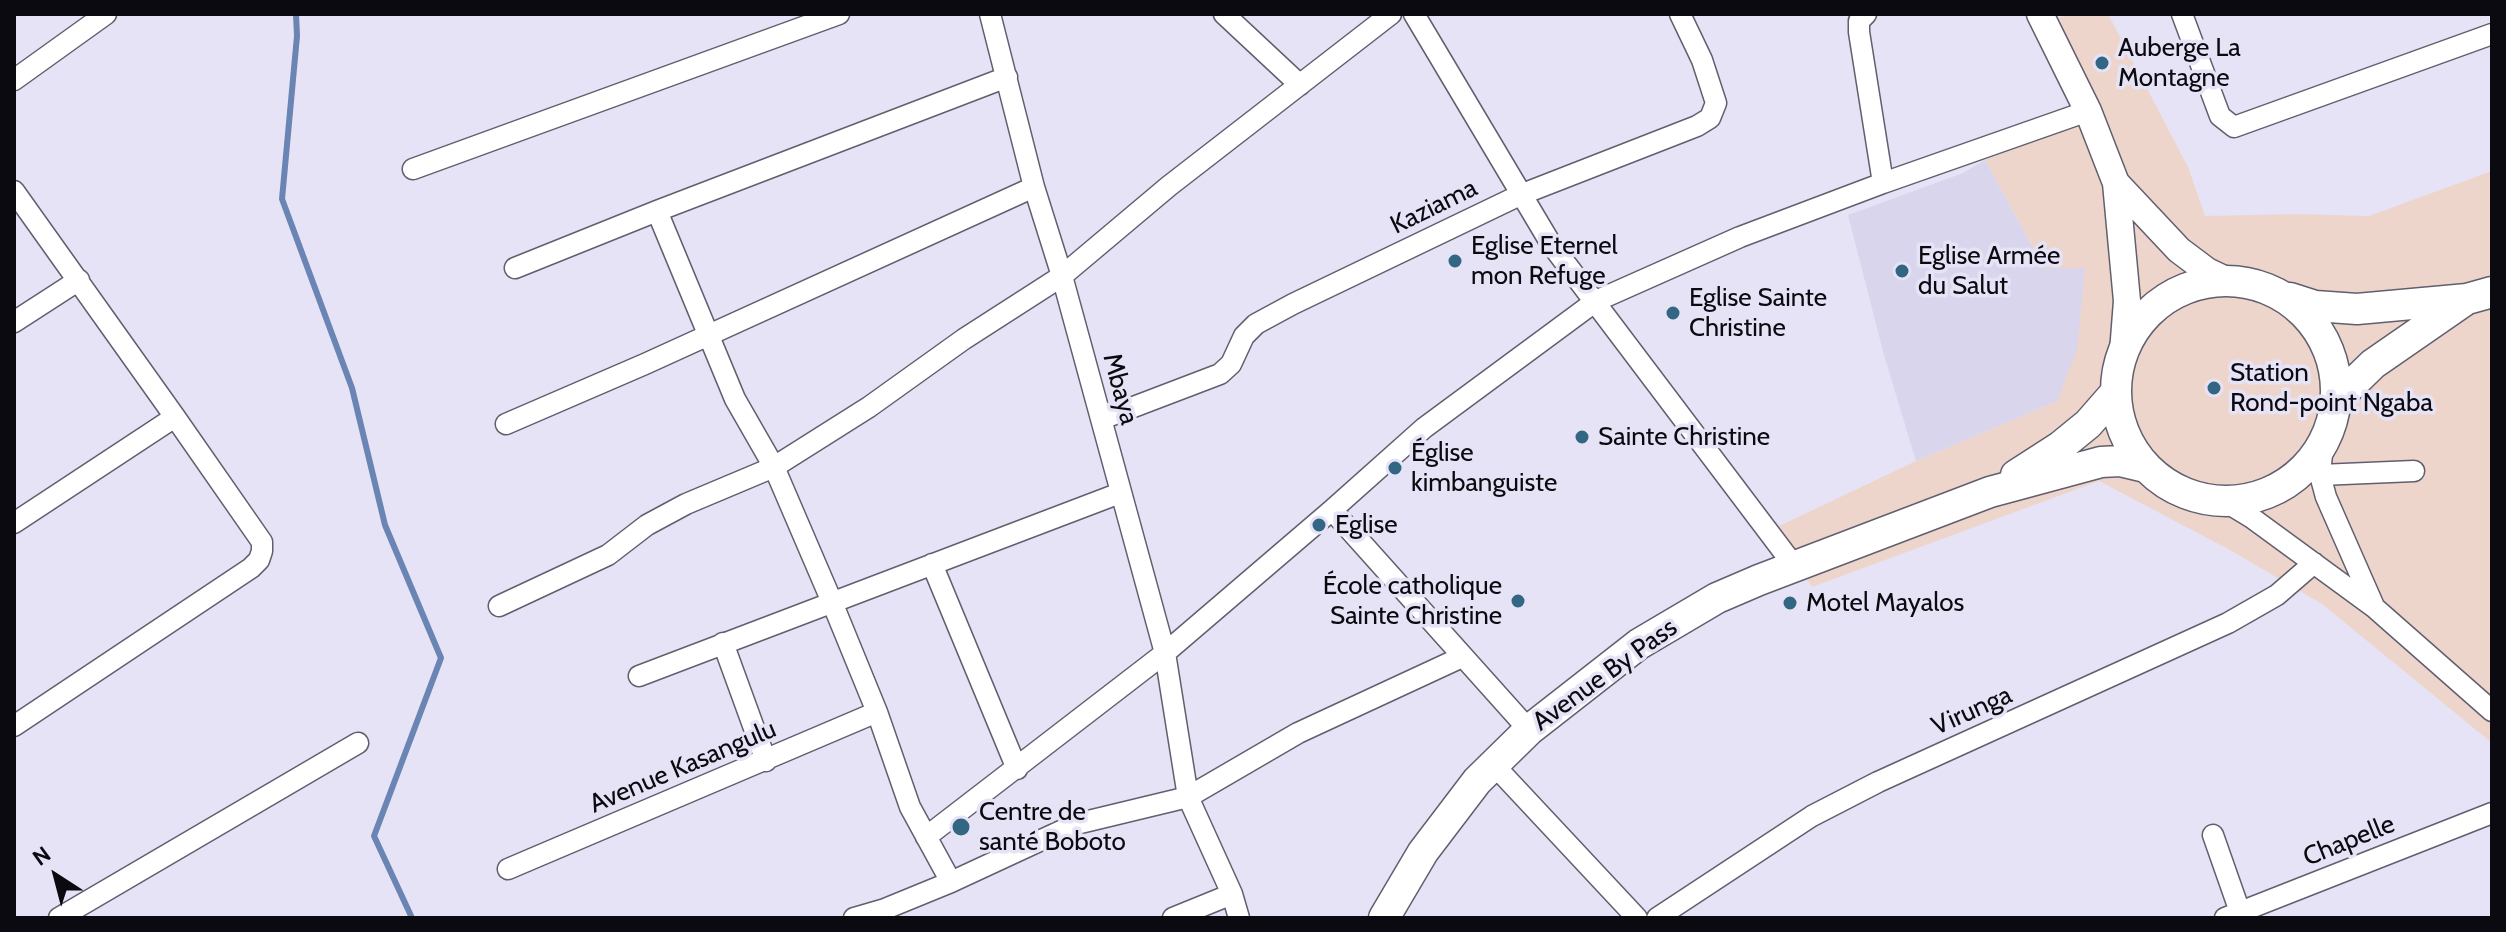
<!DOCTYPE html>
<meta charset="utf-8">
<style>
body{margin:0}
#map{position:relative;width:2506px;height:932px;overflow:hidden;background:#e5e3f5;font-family:Cabin,sans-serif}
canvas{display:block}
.frame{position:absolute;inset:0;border:16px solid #0b0a10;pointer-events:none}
.north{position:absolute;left:16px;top:836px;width:80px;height:80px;-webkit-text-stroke:6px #e5e3f5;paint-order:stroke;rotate:324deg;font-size:22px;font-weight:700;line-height:32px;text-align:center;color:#0b0a10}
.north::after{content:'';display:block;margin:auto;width:28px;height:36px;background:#0b0a10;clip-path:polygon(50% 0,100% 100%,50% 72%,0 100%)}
</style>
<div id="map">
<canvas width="2506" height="932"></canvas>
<div class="frame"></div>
<div class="north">N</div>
</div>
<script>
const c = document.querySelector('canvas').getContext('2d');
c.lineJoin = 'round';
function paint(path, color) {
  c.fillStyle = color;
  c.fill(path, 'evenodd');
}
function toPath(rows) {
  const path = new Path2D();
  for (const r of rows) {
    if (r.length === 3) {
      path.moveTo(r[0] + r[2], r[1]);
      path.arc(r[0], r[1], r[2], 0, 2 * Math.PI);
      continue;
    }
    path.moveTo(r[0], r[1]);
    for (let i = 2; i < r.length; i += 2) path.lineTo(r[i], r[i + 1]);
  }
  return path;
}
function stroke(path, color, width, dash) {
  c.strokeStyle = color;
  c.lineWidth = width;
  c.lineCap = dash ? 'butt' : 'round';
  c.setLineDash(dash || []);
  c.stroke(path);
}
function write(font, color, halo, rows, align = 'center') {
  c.font = font + ' Cabin,sans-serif';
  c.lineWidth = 7;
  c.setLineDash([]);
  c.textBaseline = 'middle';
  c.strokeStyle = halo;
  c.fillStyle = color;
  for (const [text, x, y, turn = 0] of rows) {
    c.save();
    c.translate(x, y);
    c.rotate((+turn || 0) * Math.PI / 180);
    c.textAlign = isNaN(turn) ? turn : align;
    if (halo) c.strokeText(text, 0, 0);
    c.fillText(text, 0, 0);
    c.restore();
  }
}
paint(toPath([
 [2069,14,2108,14,2188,167,2205,216,2296,214,2369,216,2492,171,2492,743,2322,604,2230,550,2099,481,1812,587,1775,528,1916,461,2057,401,2085,269,2044,268,1985,160,2097,117,2052,21]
]), '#eed5cc');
paint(toPath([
 [1985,160,2044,268,2085,268,2077,350,2057,401,1916,461,1884,355,1848,215,1963,173]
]), '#d9d5ed');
stroke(toPath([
 [296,14,297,36,282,199,352,388,385,525,441,658,374,836,412,918]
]), '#6a84b3', 6);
const minor = toPath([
 [990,14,1034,187,1062,276,1165,653,1188,797,1232,894,1239,918],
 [1224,14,1300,85],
 [1414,14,1551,244,1795,567],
 [1866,14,1859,21,1859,32,1883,183],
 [2182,14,2220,116,2234,127,2492,34],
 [14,80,106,14],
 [413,169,839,14],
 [14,191,175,417,262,542,262,551,259,560,251,568,14,726],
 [657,211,735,399,774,467,832,602,877,712,910,807,951,882],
 [515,268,657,211,1007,77],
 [14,322,79,280],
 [1102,419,1220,374,1231,364,1244,336,1256,324,1293,304,1520,195,1697,126,1710,118,1716,103,1702,60,1680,14],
 [506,424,645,364,1034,187],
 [2323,443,2320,475,2326,497,2373,604],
 [2320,475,2414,471],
 [2224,501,2252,518,2375,608,2492,711],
 [1332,510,1529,730],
 [14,523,175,417],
 [932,564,1017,769],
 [499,606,608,555,647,525,686,504,774,467,869,407,964,339,1062,276,1169,186,1391,14],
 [723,643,766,761],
 [639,676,1120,493],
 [1493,764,1637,918],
 [2213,835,2240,912],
 [926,837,1165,653,1332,510,1424,428,1596,301,1740,237,1883,183,2088,111],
 [508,869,877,712],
 [59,918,358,743],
 [854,918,885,909,951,882,1076,824,1188,797,1298,733,1462,657],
 [1173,918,1232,894],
 [1657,918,1812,816,1878,782,2228,623,2277,595,2314,563],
 [2225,918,2492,813]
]);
const major = toPath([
 [2040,14,2088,111,2116,183,2127,301,2123,352],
 [2116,183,2179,250,2207,271,2228,281]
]);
const highway = toPath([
 [2226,391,110],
 [2290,298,2315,306,2357,309,2467,299,2492,292],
 [2336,400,2373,364,2464,301],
 [2016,475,2061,446,2088,424,2116,392],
 [1384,918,1423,852,1477,781,1529,730,1639,644,1717,598,1759,580,1990,492,2101,462,2120,461,2145,467]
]);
stroke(minor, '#615e6e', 23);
stroke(major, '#615e6e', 29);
stroke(highway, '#615e6e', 33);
stroke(minor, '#fff', 20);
stroke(major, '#fff', 26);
stroke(highway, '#fff', 30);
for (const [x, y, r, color] of [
 [2102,63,8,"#336683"],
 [1455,261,8,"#336683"],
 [1902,271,8,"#336683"],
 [1673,313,8,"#336683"],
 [2214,388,8,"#336683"],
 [1582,437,8,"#336683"],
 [1395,468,8,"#336683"],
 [1319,525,8,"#336683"],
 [1518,601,8,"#336683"],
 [1790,603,8,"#336683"],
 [961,827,10,"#336683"]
]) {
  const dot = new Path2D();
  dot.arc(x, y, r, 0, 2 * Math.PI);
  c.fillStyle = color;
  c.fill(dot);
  stroke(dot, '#e5e3f5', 3);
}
write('26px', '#0b0a10', '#e5e3f5', [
 ["Auberge La",2118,48],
 ["Montagne",2118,78],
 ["Eglise Eternel",1471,246],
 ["mon Refuge",1471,276],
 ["Eglise Armée",1918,256],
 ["du Salut",1918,286],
 ["Eglise Sainte",1689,298],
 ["Christine",1689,328],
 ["Station",2230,373],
 ["Rond-point Ngaba",2230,403],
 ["Sainte Christine",1598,437],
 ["Église",1411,453],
 ["kimbanguiste",1411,483],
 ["Eglise",1335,525],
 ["École catholique",1502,586,"right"],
 ["Sainte Christine",1502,616,"right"],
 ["Motel Mayalos",1806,603],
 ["Centre de",979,812],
 ["santé Boboto",979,842]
], 'left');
write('26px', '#0b0a10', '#e5e3f5', [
 ["Kaziama",1434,207,-26],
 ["Mbaya",1120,389,75],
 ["Avenue By Pass",1605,675,-36],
 ["Virunga",1972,711,-24],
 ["Avenue Kasangulu",683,767,-23],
 ["Chapelle",2349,841,-22]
]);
</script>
